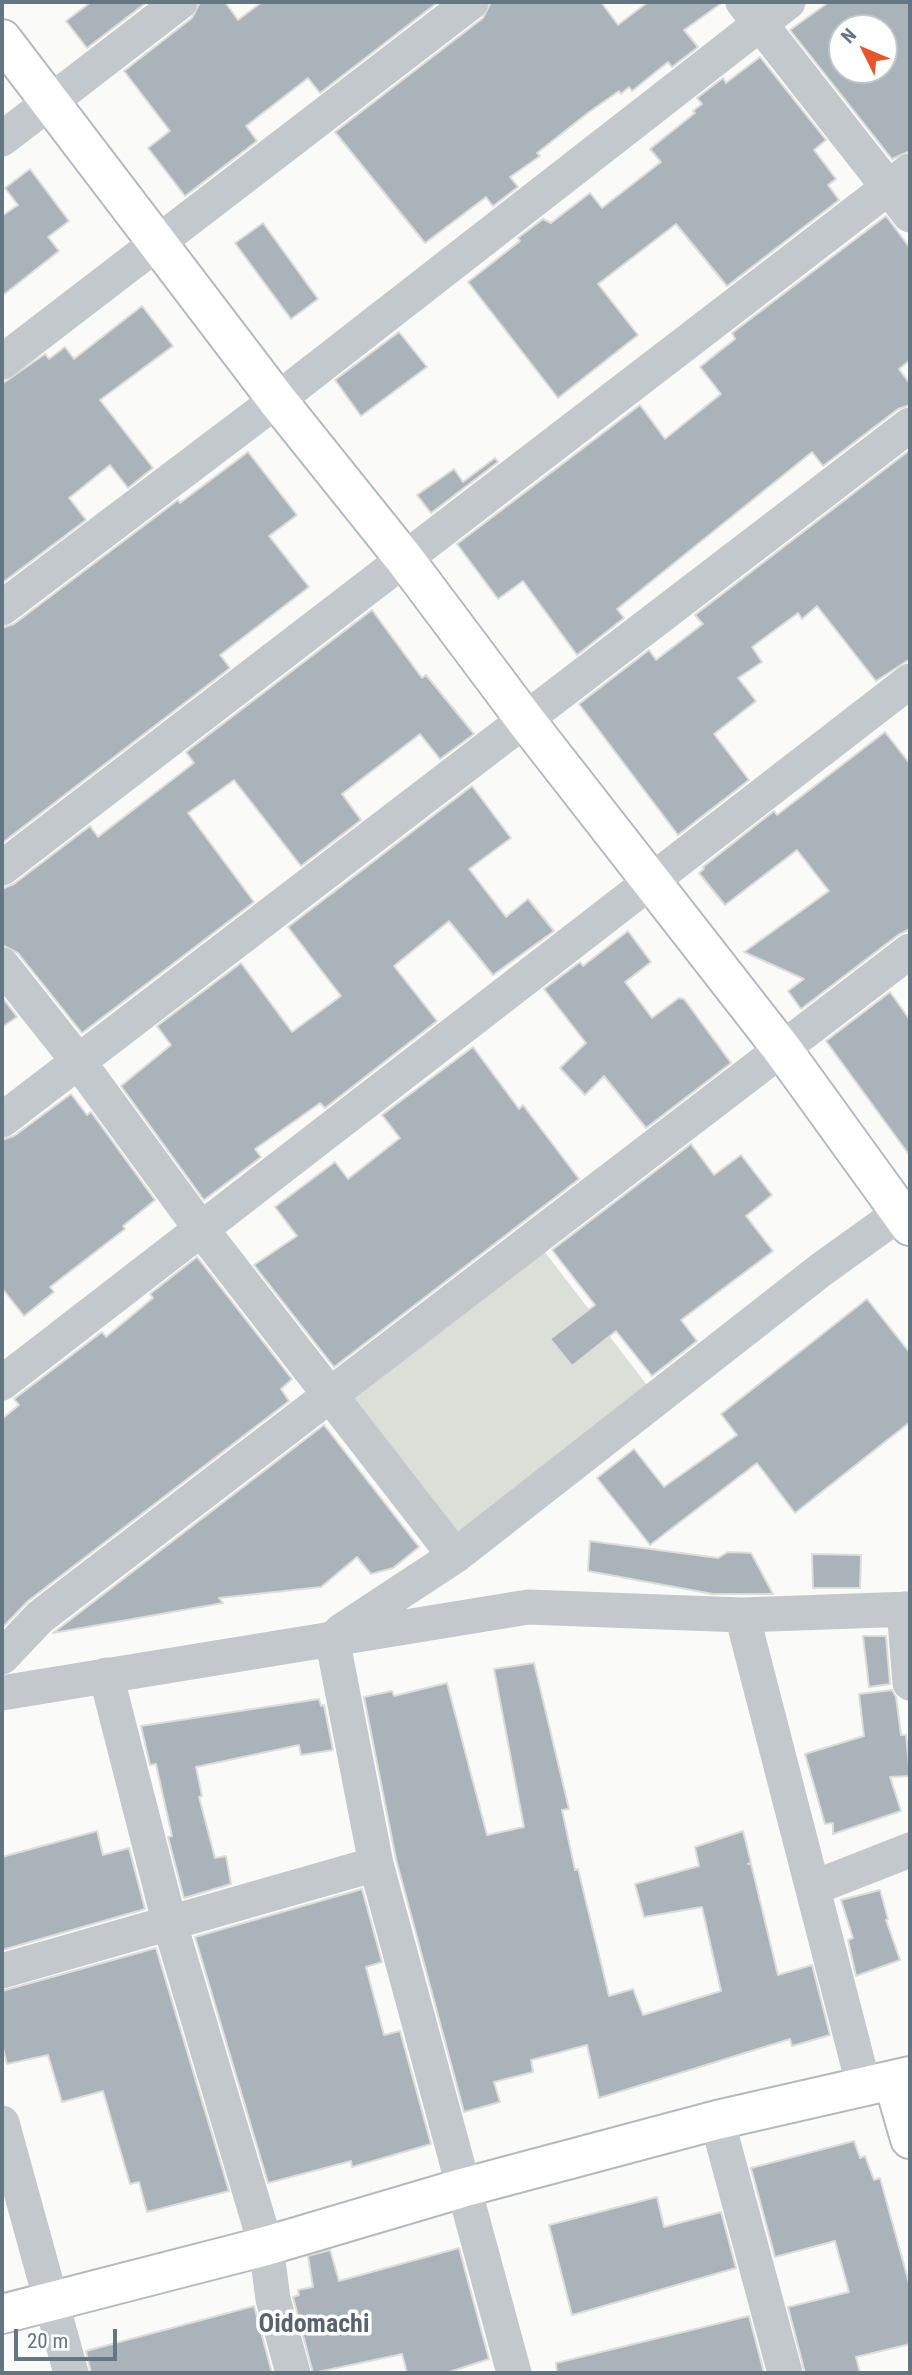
<!DOCTYPE html>
<style>
body{margin:0}
#map{position:relative;width:912px;height:2375px;overflow:hidden;background:#fafaf8;font-family:"Roboto Condensed",sans-serif}
canvas{display:block}
.frame{position:absolute;inset:0;border:4px solid #657683;pointer-events:none}
.north{position:absolute;left:828px;top:14px;width:70px;height:70px;box-sizing:border-box;background:#fff;border:2px solid #c1c8cd;border-radius:50%;rotate:313deg;font-size:19px;font-weight:700;line-height:28px;text-align:center;color:#657683}
.north::after{content:'';display:block;margin:auto;width:24px;height:32px;background:#e4572e;clip-path:polygon(50% 0,100% 100%,50% 72%,0 100%)}
.scale{position:absolute;left:14px;top:2329px;width:103px;height:32px;box-sizing:border-box;border:4px solid #657683;border-top:0;padding-left:9px;font-size:21px;line-height:24px;white-space:nowrap;color:#657683;-webkit-text-stroke:5px #fff;paint-order:stroke}
</style>
<div id="map">
<canvas width="912" height="2375"></canvas>
<div class="frame"></div>
<div class="north">N</div>
<div class="scale">20 m</div>
</div>
<script>
const c = document.querySelector('canvas').getContext('2d');
c.lineJoin = 'round';
function paint(path, color) {
  c.fillStyle = color;
  c.fill(path, 'evenodd');
}
function toPath(rows) {
  const path = new Path2D();
  for (const r of rows) {
    path.moveTo(r[0], r[1]);
    for (let i = 2; i < r.length; i += 2) path.lineTo(r[i], r[i + 1]);
  }
  return path;
}
function stroke(path, color, width, dash) {
  c.strokeStyle = color;
  c.lineWidth = width;
  c.lineCap = dash ? 'butt' : 'round';
  c.setLineDash(dash || []);
  c.stroke(path);
}
function write(font, color, halo, rows, align = 'center') {
  c.font = font + ' "Roboto Condensed",sans-serif';
  c.lineWidth = 7;
  c.setLineDash([]);
  c.textBaseline = 'middle';
  c.strokeStyle = halo;
  c.fillStyle = color;
  for (const [text, x, y, turn = 0] of rows) {
    c.save();
    c.translate(x, y);
    c.rotate((+turn || 0) * Math.PI / 180);
    c.textAlign = isNaN(turn) ? turn : align;
    if (halo) c.strokeText(text, 0, 0);
    c.fillText(text, 0, 0);
    c.restore();
  }
}
paint(toPath([
 [541,1247,650,1389,457,1535,348,1395]
]), '#dadfd7');
const building = toPath([
 [91,2,147,2,87,48,66,21,91,2],
 [200,2,225,2,238,20,262,2,438,2,320,93,308,78,246,126,257,141,185,196,148,148,170,131,124,71,192,18,200,2],
 [491,2,601,2,618,25,648,2,723,2,684,30,698,47,672,67,668,62,632,91,629,87,621,94,619,91,589,112,537,153,540,156,510,177,518,187,493,206,486,197,425,243,335,132,483,18,491,2],
 [829,2,910,2,910,151,892,159,790,30,829,2],
 [842,28,884,28,884,70,842,70,842,28],
 [760,57,826,140,814,150,836,179,828,185,839,200,727,286,676,224,598,284,638,335,558,398,468,282,520,241,518,238,543,219,551,223,590,193,602,208,661,162,650,149,695,113,693,111,702,104,697,98,723,78,726,83,760,57],
 [30,169,69,221,48,237,59,251,2,296,2,216,18,205,5,188,30,169],
 [886,216,910,248,910,360,899,369,910,384,910,405,898,409,823,466,812,452,617,609,624,618,577,655,523,581,498,599,457,544,640,405,665,439,721,394,700,367,735,339,732,333,886,216],
 [263,223,318,299,291,319,235,243,263,223],
 [142,306,173,346,100,400,153,468,128,488,110,465,69,498,86,520,2,583,2,384,45,354,49,359,65,347,74,359,142,306],
 [399,332,427,367,361,416,335,380,399,332],
 [910,450,910,659,876,681,817,606,802,619,798,613,752,647,762,662,738,678,756,701,714,734,749,780,678,835,579,704,649,650,656,660,703,624,695,615,910,450],
 [248,452,297,515,269,536,309,587,220,655,230,668,2,843,2,628,14,624,178,500,180,503,248,452],
 [495,458,498,462,431,513,417,495,454,469,463,482,495,458],
 [372,610,422,678,426,675,474,734,440,759,420,734,342,794,361,820,301,866,234,780,188,813,254,902,82,1033,18,953,2,945,2,889,14,884,90,826,98,837,194,763,186,752,372,610],
 [885,732,910,764,910,929,898,935,801,1009,788,991,804,979,744,952,829,891,797,850,725,905,699,873,704,869,703,867,774,811,777,815,885,732],
 [472,786,511,838,469,869,506,917,528,899,554,931,493,975,449,921,394,966,437,1021,325,1108,320,1103,255,1149,261,1157,204,1200,121,1086,171,1045,157,1026,241,963,292,1032,341,996,288,927,472,786],
 [628,931,651,962,625,982,652,1018,679,998,684,999,731,1063,646,1128,604,1076,585,1095,560,1068,586,1043,544,989,580,962,583,966,628,931],
 [890,992,910,1020,910,1156,826,1041,890,992],
 [2,997,17,1017,2,1027,2,997],
 [473,1047,519,1109,523,1105,579,1179,334,1367,254,1265,297,1236,275,1207,335,1162,348,1179,400,1138,382,1115,473,1047],
 [71,1094,87,1115,91,1112,155,1200,123,1226,125,1229,50,1287,54,1292,24,1316,2,1288,2,1140,14,1136,71,1094],
 [691,1144,714,1175,741,1155,772,1195,746,1216,773,1251,681,1320,697,1341,652,1376,616,1331,572,1366,550,1339,595,1305,552,1250,691,1144],
 [197,1257,292,1379,281,1389,289,1401,28,1601,2,1628,2,1419,19,1405,14,1399,102,1332,106,1337,153,1298,150,1294,197,1257],
 [867,1299,910,1353,910,1422,795,1513,757,1463,650,1545,597,1478,634,1449,664,1487,737,1435,721,1414,867,1299],
 [324,1425,419,1547,393,1568,371,1574,357,1557,321,1587,219,1598,223,1603,53,1633,324,1425],
 [590,1541,718,1558,728,1552,751,1553,773,1594,713,1594,588,1571,590,1541],
 [812,1554,861,1555,860,1588,813,1588,812,1554],
 [863,1636,886,1636,890,1684,869,1687,863,1636],
 [534,1663,569,1809,562,1810,575,1870,578,1869,609,1996,633,1989,643,2015,721,1991,702,1907,644,1917,635,1884,699,1866,695,1847,743,1831,751,1863,748,1864,751,1864,778,1975,812,1965,830,2035,792,2046,790,2039,599,2098,587,2045,531,2060,533,2072,494,2082,500,2102,464,2112,396,1859,364,1697,392,1691,394,1696,447,1683,487,1835,524,1827,494,1669,534,1663],
 [892,1690,896,1697,901,1735,906,1735,910,1776,890,1777,901,1811,833,1834,833,1823,825,1824,805,1754,864,1736,859,1694,892,1690],
 [319,1699,321,1706,324,1705,333,1750,301,1755,299,1745,196,1767,202,1796,199,1797,215,1858,226,1856,231,1884,184,1898,168,1837,172,1836,156,1764,150,1765,141,1726,319,1699],
 [97,1831,103,1855,129,1848,145,1909,2,1950,2,1857,97,1831],
 [362,1889,382,1962,366,1967,384,2035,400,2031,431,2144,352,2167,351,2161,268,2183,195,1937,362,1889],
 [880,1890,888,1919,886,1920,900,1960,856,1976,848,1940,853,1938,841,1900,880,1890],
 [156,1948,229,2191,147,2212,139,2182,130,2184,103,2091,62,2102,48,2055,7,2064,2,2044,2,1991,156,1948],
 [854,2141,860,2158,865,2156,874,2180,880,2178,910,2287,910,2344,856,2357,860,2373,805,2373,788,2307,849,2292,835,2241,775,2257,751,2168,854,2141],
 [657,2197,664,2227,721,2212,736,2268,572,2315,549,2225,657,2197],
 [459,2248,489,2359,446,2373,407,2373,402,2354,313,2373,293,2297,299,2295,298,2290,313,2287,308,2256,330,2250,339,2281,459,2248],
 [254,2306,272,2373,91,2373,86,2351,254,2306],
 [749,2316,764,2373,557,2373,556,2363,749,2316]
]);
paint(building, '#aab3b9');
stroke(building, '#dcdcda', 2);
const secondary = toPath([
 [2,39,277,400,406,561,526,721,782,1049,910,1226],
 [893,2080,910,2139],
 [2,2314,266,2246,462,2188,717,2120,910,2076]
]);
stroke(secondary, '#b3babf', 42);
stroke(toPath([
 [743,2,910,215],
 [2,139,180,2],
 [2,362,471,2],
 [2,608,277,400,788,2],
 [2,868,910,171],
 [2,965,78,1061,201,1229,455,1556],
 [2,1120,910,425],
 [2,1383,910,681],
 [904,1609,910,1683],
 [742,1615,864,2087],
 [341,1631,455,1556,822,1269,910,1206],
 [332,1638,376,1864,514,2373],
 [2,1657,40,1617,910,951],
 [106,1675,169,1921,266,2246,273,2299,293,2373],
 [2,1693,528,1607,742,1615,910,1609],
 [813,1888,910,1850],
 [2,1971,376,1864],
 [717,2120,785,2373],
 [2,2123,71,2373]
]), '#c3c8cc', 35);
stroke(secondary, '#fff', 38);
write('bold 26px', '#57646e', '#fff', [
 ["Oidomachi",314,2325]
]);
</script>
